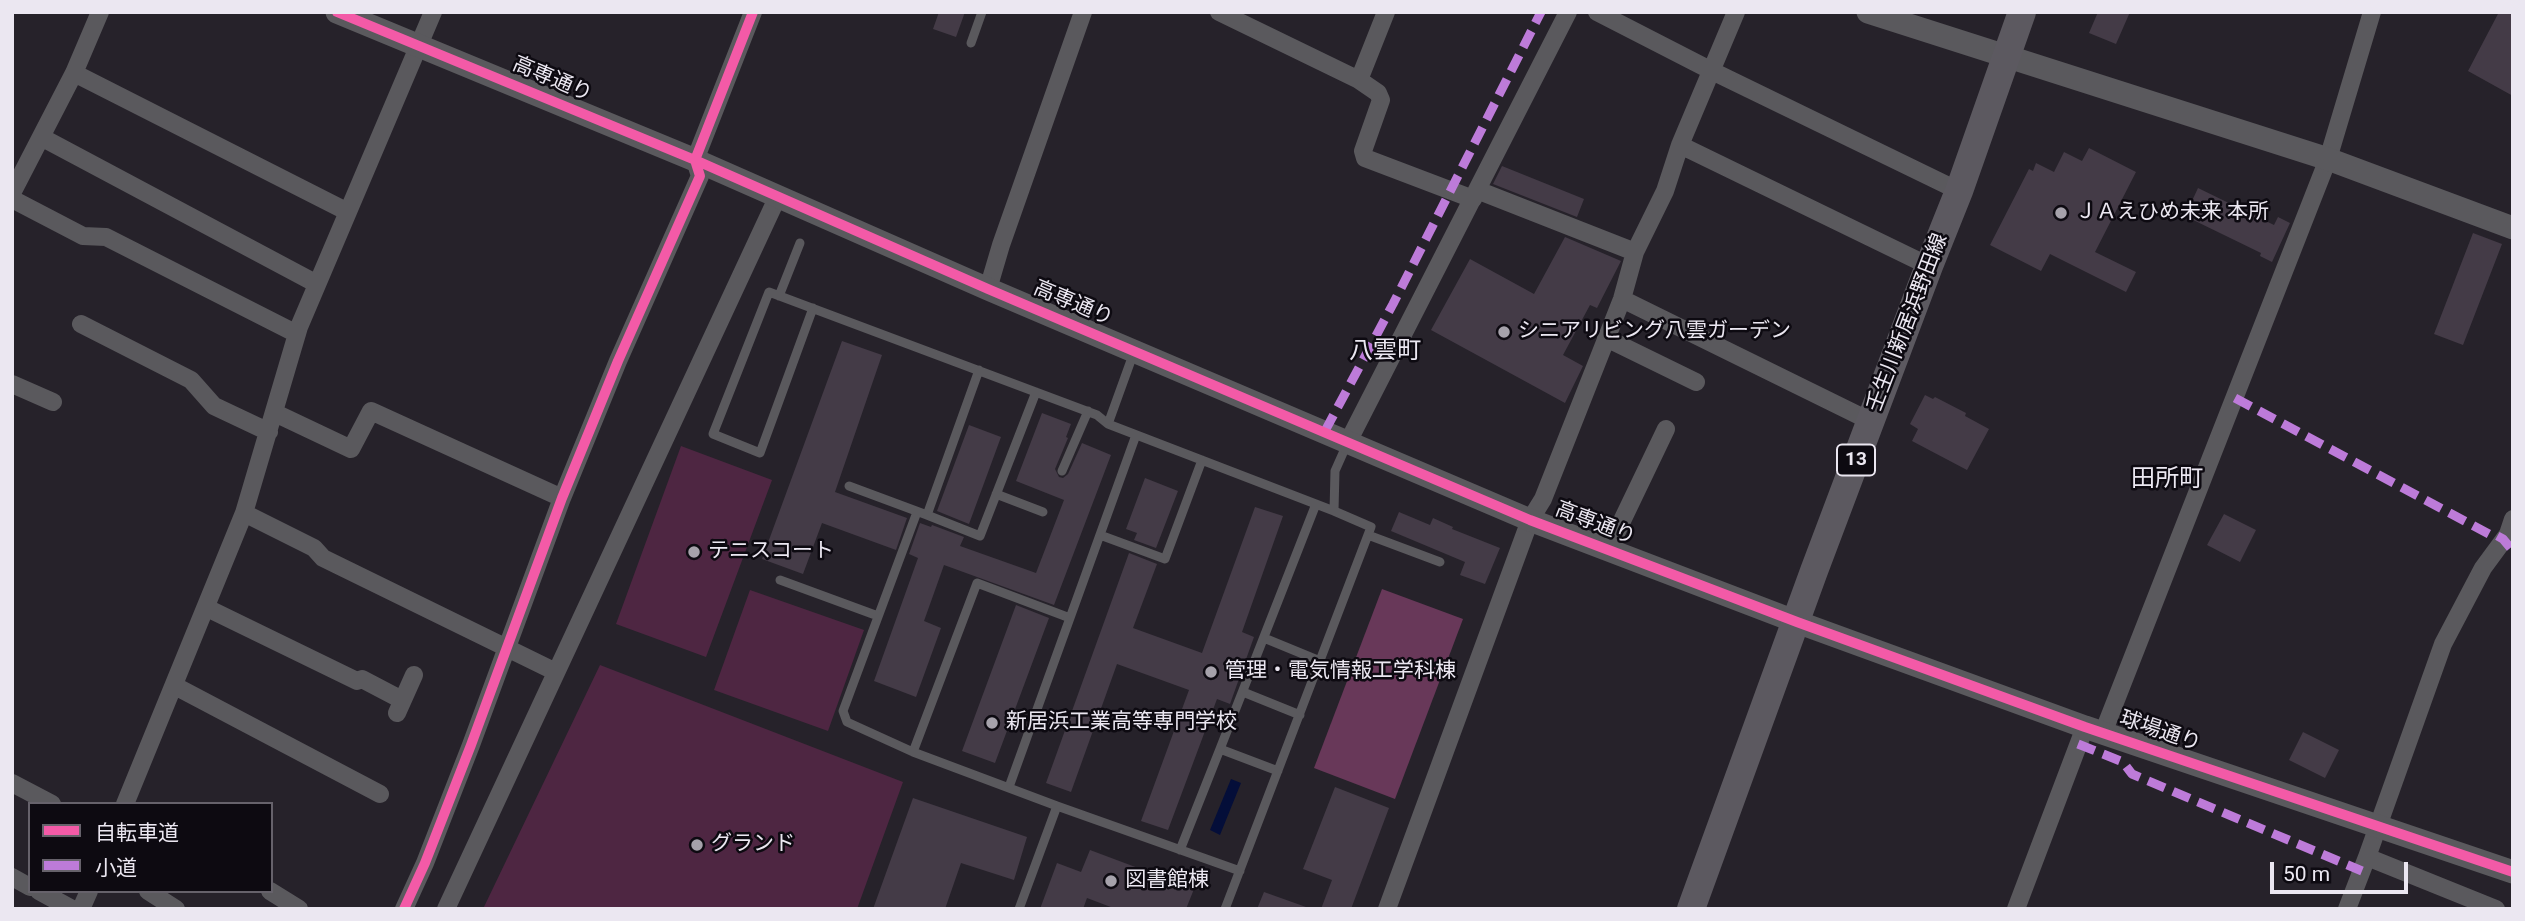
<!DOCTYPE html>
<meta charset="utf-8">
<style>
body{margin:0}
#map{position:relative;width:2525px;height:921px;overflow:hidden;background:#26222a;font-family:Roboto,"Noto Sans JP",sans-serif}
canvas{display:block}
.frame{position:absolute;inset:0;border:14px solid #ebe7f1;pointer-events:none}
.legend{position:absolute;left:28px;top:802px;width:245px;height:91px;box-sizing:border-box;background:#0d0a11;border:2px solid #66626b;margin:0;padding:9px 12px;list-style:none;font-size:21px;color:#ebe7f1}
.legend li{display:flex;align-items:center;gap:14px;height:35px}
.legend b{width:35px;border:2px solid #66626b}
.scale{position:absolute;left:2270px;top:862px;width:138px;height:32px;box-sizing:border-box;border:4px solid #ebe7f1;border-top:0;padding-left:9px;font-size:21px;line-height:24px;white-space:nowrap;color:#ebe7f1;-webkit-text-stroke:5px #0d0a11;paint-order:stroke}
</style>
<div id="map">
<canvas width="2525" height="921"></canvas>
<div class="frame"></div>
<ul class="legend">
<li><b style="height:9px;background:#f35aa7"></b>自転車道</li>
<li><b style="height:9px;background:#bd7bd9"></b>小道</li>
</ul>
<div class="scale">50 m</div>
</div>
<script>
const c = document.querySelector('canvas').getContext('2d');
c.lineJoin = 'round';
function paint(path, color) {
  c.fillStyle = color;
  c.fill(path, 'evenodd');
}
function toPath(rows) {
  const path = new Path2D();
  for (const r of rows) {
    path.moveTo(r[0], r[1]);
    for (let i = 2; i < r.length; i += 2) path.lineTo(r[i], r[i + 1]);
  }
  return path;
}
function stroke(path, color, width, dash) {
  c.strokeStyle = color;
  c.lineWidth = width;
  c.lineCap = dash ? 'butt' : 'round';
  c.setLineDash(dash || []);
  c.stroke(path);
}
function write(font, color, halo, rows, align = 'center') {
  c.font = font + ' Roboto,"Noto Sans JP",sans-serif';
  c.lineWidth = 5;
  c.setLineDash([]);
  c.textBaseline = 'middle';
  c.strokeStyle = halo;
  c.fillStyle = color;
  for (const [text, x, y, turn = 0] of rows) {
    c.save();
    c.translate(x, y);
    c.rotate((+turn || 0) * Math.PI / 180);
    c.textAlign = isNaN(turn) ? turn : align;
    if (halo) c.strokeText(text, 0, 0);
    c.fillText(text, 0, 0);
    c.restore();
  }
}
paint(toPath([
 [681,446,772,480,706,657,616,624],
 [750,590,864,630,828,731,714,690],
 [600,665,903,782,857,909,483,909]
]), '#4e2642');
paint(toPath([
 [1382,589,1463,619,1395,799,1314,768]
]), '#683859');
paint(toPath([
 [1231,779,1241,783,1220,835,1210,830]
]), '#040e39');
paint(toPath([
 [939,12,965,12,956,37,933,29],
 [2098,12,2130,12,2116,44,2089,33],
 [2499,12,2513,12,2513,96,2468,71],
 [2089,148,2136,172,2095,252,2136,272,2126,292,2050,254,2041,271,1990,245,2029,169,2033,171,2036,163,2054,172,2064,152,2082,161],
 [1502,166,1584,199,1577,217,1493,184],
 [2198,188,2274,225,2278,217,2290,223,2272,262,2260,256,2261,253,2185,216],
 [2473,233,2502,244,2463,345,2434,334],
 [1565,237,1621,261,1597,308,1590,305,1563,355,1583,366,1565,403,1431,330,1470,259,1534,294],
 [842,341,882,355,835,492,907,518,896,550,822,523,803,574,762,559],
 [1925,395,1933,399,1935,397,1966,413,1965,416,1989,429,1967,470,1912,441,1918,429,1910,424],
 [1042,413,1071,424,1066,437,1068,438,1055,469,1059,477,1063,478,1068,474,1082,443,1111,455,1054,605,944,565,924,621,941,628,916,697,874,681,918,558,909,554,920,523,931,527,932,525,964,537,960,546,1036,573,1064,500,1016,481],
 [969,425,1001,437,969,524,937,511],
 [1145,478,1178,491,1156,548,1134,540,1137,533,1126,529],
 [1255,507,1283,516,1242,632,1254,637,1230,704,1217,699,1168,830,1141,821,1189,690,1117,664,1071,792,1046,783,1129,553,1157,564,1133,628,1202,653],
 [1399,512,1430,525,1433,518,1453,527,1452,529,1500,548,1485,584,1460,575,1465,562,1391,531],
 [2224,514,2256,530,2240,562,2207,545],
 [1016,605,1049,618,995,763,962,751],
 [2303,732,2339,750,2325,778,2289,760],
 [1335,787,1389,808,1351,909,1321,909,1332,880,1303,869],
 [913,798,1027,837,1014,880,961,863,945,909,873,909],
 [1090,850,1194,889,1186,909,1116,909,1087,898,1083,909,1040,909,1057,863,1081,872],
 [1264,892,1306,907,1306,909,1257,909]
]), '#443b47');
stroke(toPath([
 [971,43,982,12],
 [779,296,800,243],
 [813,308,760,453,713,434,769,292,1097,415,1108,424],
 [1134,352,1108,424,1334,511,1335,471,1347,444],
 [1062,471,1088,411],
 [849,486,927,515,979,370],
 [996,494,1043,512],
 [917,512,843,711,847,722,913,752,977,583,1070,618],
 [927,515,980,536,1036,392],
 [1100,535,1165,559,1202,460],
 [1368,535,1440,562],
 [780,580,878,616],
 [1264,638,1320,661],
 [1243,692,1300,715],
 [913,752,1057,806,1019,909],
 [1278,771,1220,749,1316,504],
 [1009,787,1136,435],
 [1057,806,1240,871],
 [1180,850,1220,749],
 [1225,909,1371,527,1334,511]
]), '#5a595d', 9);
stroke(toPath([
 [1219,12,1359,80,1378,93,1381,100,1363,151,1365,158,1473,199],
 [1597,12,1712,71,1959,191],
 [74,73,348,212],
 [1359,80,1386,12],
 [41,137,317,284],
 [1680,145,1929,266],
 [1477,190,1635,252],
 [12,193,74,73,100,12],
 [12,199,83,236,106,237,297,334],
 [988,289,1001,245,1083,12],
 [1622,299,1870,421],
 [81,324,191,380,214,406,269,432],
 [1606,338,1696,382],
 [12,384,53,402],
 [275,413,351,449,371,411,562,498],
 [1348,442,1568,12],
 [244,513,314,548,323,558,556,672],
 [1608,550,1666,429],
 [207,608,357,681,362,679,402,700],
 [175,686,380,794],
 [397,713,414,675],
 [2103,733,2328,159,2372,12],
 [12,783,52,804],
 [125,804,244,513,299,327,433,12],
 [12,877,30,887],
 [39,891,72,909],
 [148,891,176,909],
 [270,891,299,909],
 [81,909,89,891],
 [404,909,425,863,471,745,562,498,618,361,700,176,695,160,753,12],
 [446,909,778,196],
 [1387,909,1530,520,1543,499,1622,299,1635,252,1665,191,1680,145,1736,12],
 [2016,909,2085,727],
 [2347,909,2367,857],
 [2496,909,2367,857,2443,644,2483,568,2508,534,2513,519]
]), '#5a595d', 18);
stroke(toPath([
 [337,12,695,160,988,289,1530,520,1797,622,2085,727,2513,872],
 [1868,12,2328,159,2513,228]
]), '#5a595d', 23);
stroke(toPath([
 [1691,909,1814,571,1929,266,1959,191,2022,12]
]), '#5c5960', 28);
stroke(toPath([
 [2235,398,2489,534,2494,534,2503,539,2513,551],
 [1325,431,1393,304,1541,12],
 [2078,744,2123,762,2132,774,2362,871]
]), '#bd7bd9', 9, [18, 9]);
stroke(toPath([
 [337,12,695,160,988,289,1530,520,1797,622,2085,727,2513,872],
 [404,909,425,863,471,745,562,498,618,361,700,176,695,160,753,12]
]), '#f35aa7', 10);
for (const [x, y, r, color] of [
 [2061,213,7,"#a6a2ab"],
 [1504,332,7,"#a6a2ab"],
 [694,552,7,"#a6a2ab"],
 [1211,672,7,"#a6a2ab"],
 [992,723,7,"#a6a2ab"],
 [697,845,7,"#a6a2ab"],
 [1111,881,7,"#a6a2ab"]
]) {
  const dot = new Path2D();
  dot.arc(x, y, r, 0, 2 * Math.PI);
  c.fillStyle = color;
  c.fill(dot);
  stroke(dot, '#0d0a11', 2.5);
}
for (const [x, y, w] of [
 [1856,460,38]
]) {
  const box = new Path2D();
  box.roundRect(x - w / 2, y - 15.5, w, 31, 5);
  c.fillStyle = '#0d0a11';
  c.fill(box);
  stroke(box, '#ebe7f1', 2);
}
write('bold 19px', '#ebe7f1', null, [
 ["13",1856,460]
]);
write('21px', '#ebe7f1', '#0d0a11', [
 ["高専通り",552,80,23],
 ["高専通り",1073,304,23],
 ["壬生川新居浜野田線",1908,323,-69],
 ["高専通り",1595,524,21],
 ["球場通り",2160,732,19]
]);
write('21px', '#ebe7f1', '#0d0a11', [
 ["ＪＡえひめ未来 本所",2075,213],
 ["シニアリビング八雲ガーデン",1518,332],
 ["テニスコート",708,552],
 ["管理・電気情報工学科棟",1225,672],
 ["新居浜工業高等専門学校",1006,723],
 ["グランド",711,845],
 ["図書館棟",1125,881]
], 'left');
write('24px', '#ebe7f1', '#0d0a11', [
 ["八雲町",1385,352],
 ["田所町",2167,480]
]);
</script>
